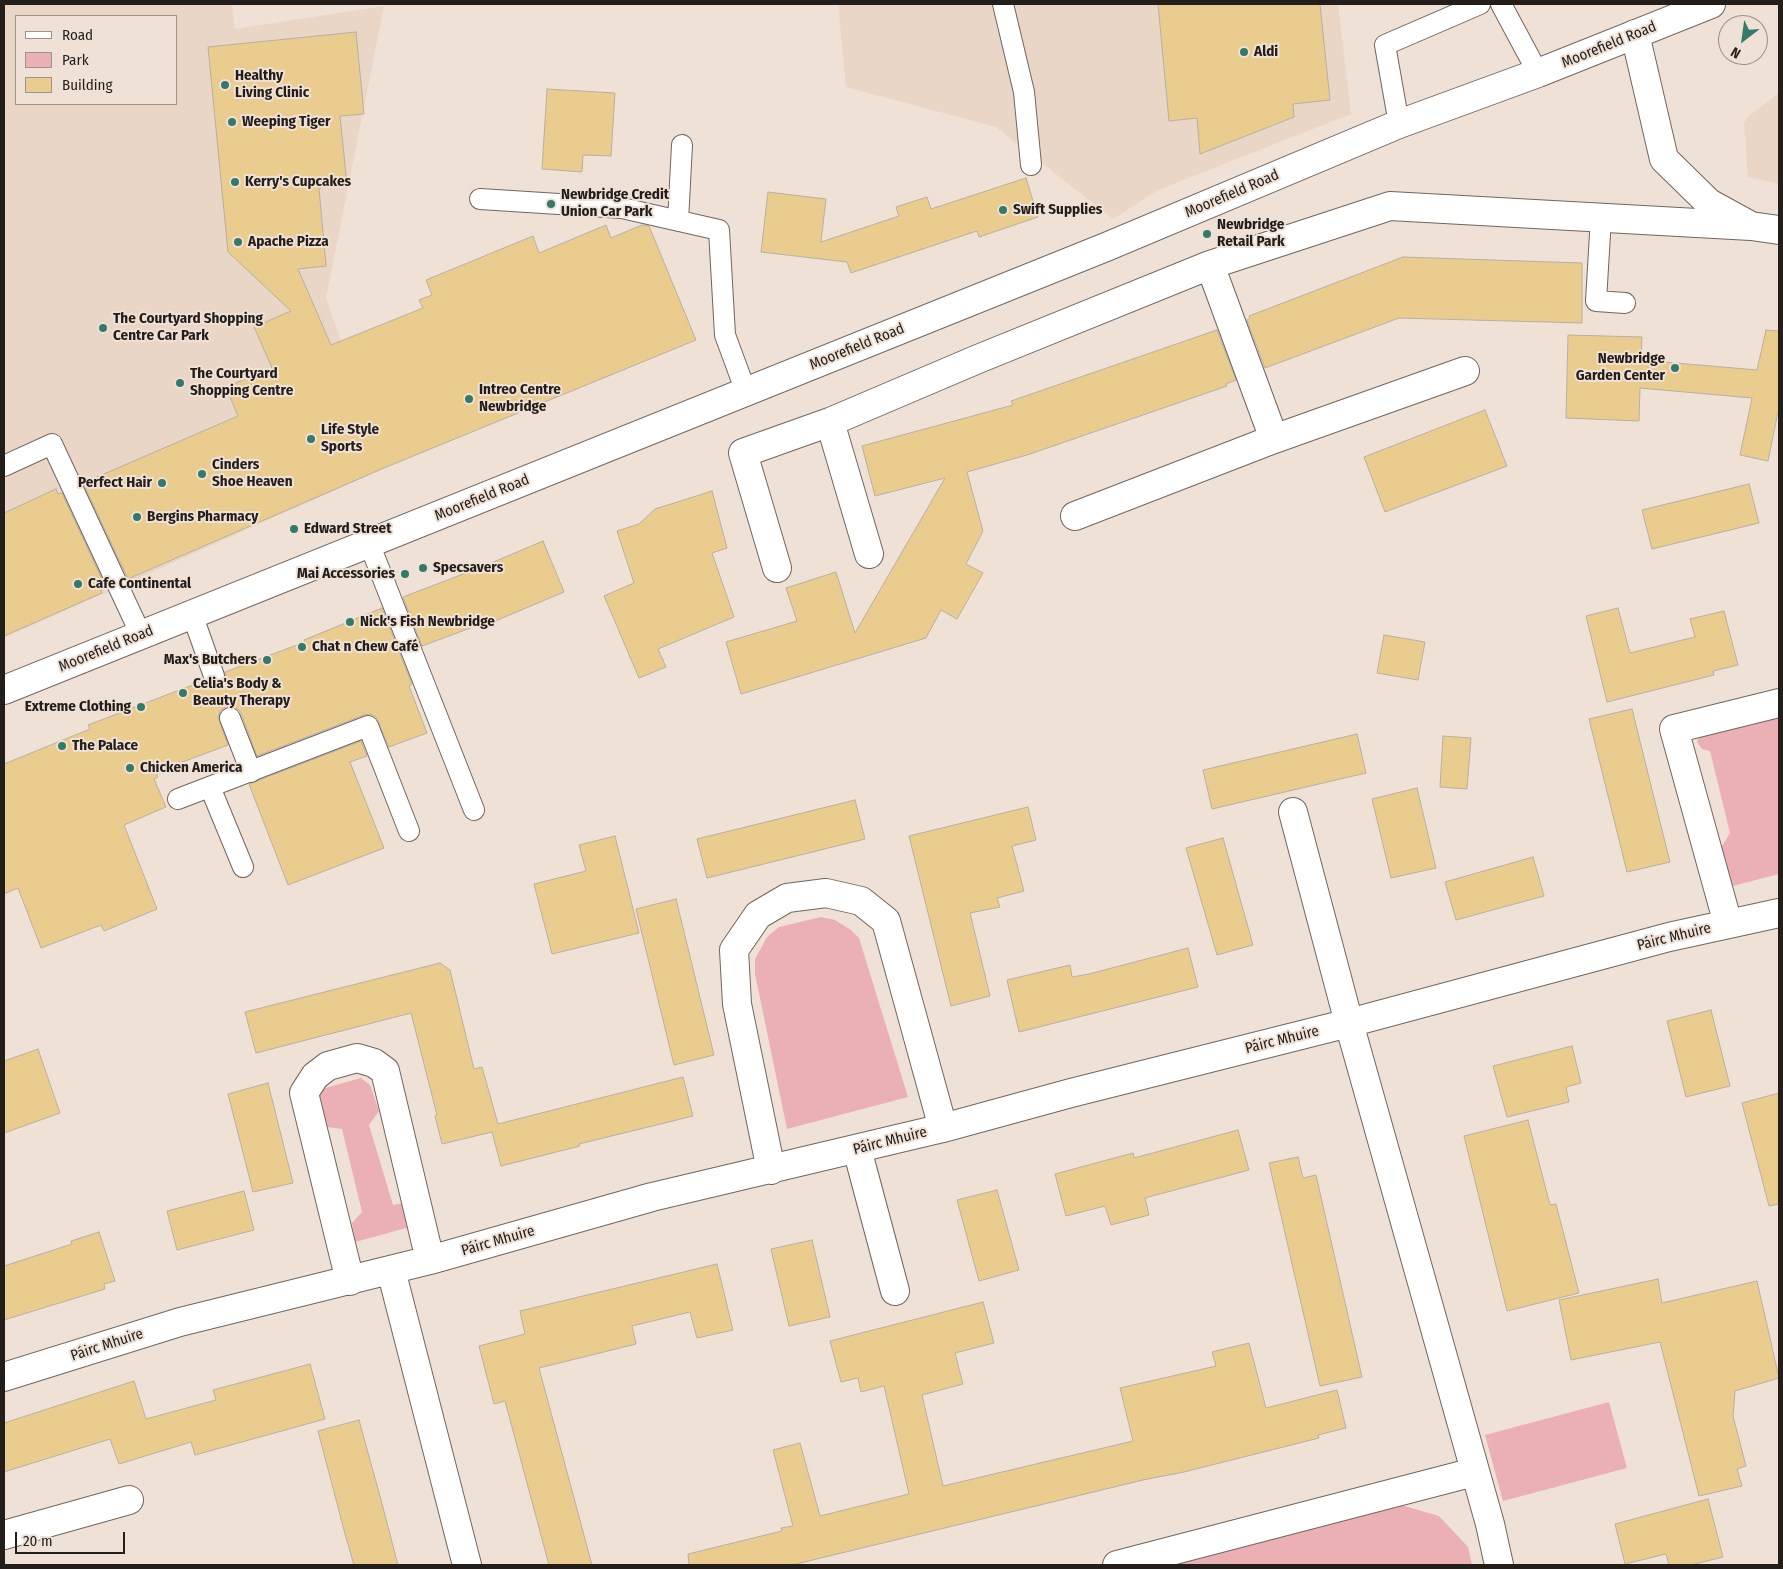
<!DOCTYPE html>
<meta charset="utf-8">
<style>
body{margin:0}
#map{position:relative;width:1783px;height:1569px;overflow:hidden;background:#efe1d6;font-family:"Fira Sans Condensed",sans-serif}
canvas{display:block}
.frame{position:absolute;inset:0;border:5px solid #231e1a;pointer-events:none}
.legend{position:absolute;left:15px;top:15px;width:162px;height:90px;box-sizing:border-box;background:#efe1d6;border:1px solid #9d938b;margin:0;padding:6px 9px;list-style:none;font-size:15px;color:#231e1a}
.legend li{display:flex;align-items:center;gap:10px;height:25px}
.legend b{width:25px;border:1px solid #9d938b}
.north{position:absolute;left:1718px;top:15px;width:50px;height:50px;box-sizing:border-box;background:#efe1d6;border:1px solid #9d938b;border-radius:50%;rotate:210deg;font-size:14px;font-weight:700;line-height:20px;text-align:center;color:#231e1a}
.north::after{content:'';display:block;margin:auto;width:18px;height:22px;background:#377969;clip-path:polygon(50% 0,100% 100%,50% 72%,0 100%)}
.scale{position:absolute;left:15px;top:1532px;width:110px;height:22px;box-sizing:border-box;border:2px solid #231e1a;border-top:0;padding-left:6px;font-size:15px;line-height:18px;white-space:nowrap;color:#231e1a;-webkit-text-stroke:4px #efe1d6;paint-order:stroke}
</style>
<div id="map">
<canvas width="1783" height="1569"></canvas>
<div class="frame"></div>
<ul class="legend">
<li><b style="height:6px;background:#fff"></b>Road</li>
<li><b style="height:14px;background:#eab0b3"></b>Park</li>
<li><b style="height:14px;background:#eacc8f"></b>Building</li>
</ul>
<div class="north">N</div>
<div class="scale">20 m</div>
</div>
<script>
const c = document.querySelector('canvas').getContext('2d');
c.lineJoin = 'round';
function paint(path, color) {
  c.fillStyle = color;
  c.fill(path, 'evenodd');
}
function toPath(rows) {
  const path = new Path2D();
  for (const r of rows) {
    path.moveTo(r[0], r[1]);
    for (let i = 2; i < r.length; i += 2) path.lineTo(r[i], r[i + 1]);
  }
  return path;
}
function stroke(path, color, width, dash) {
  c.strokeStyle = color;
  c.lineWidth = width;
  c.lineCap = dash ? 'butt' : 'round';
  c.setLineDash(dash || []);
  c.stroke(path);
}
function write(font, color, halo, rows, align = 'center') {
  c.font = font + ' "Fira Sans Condensed",sans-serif';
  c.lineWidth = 4;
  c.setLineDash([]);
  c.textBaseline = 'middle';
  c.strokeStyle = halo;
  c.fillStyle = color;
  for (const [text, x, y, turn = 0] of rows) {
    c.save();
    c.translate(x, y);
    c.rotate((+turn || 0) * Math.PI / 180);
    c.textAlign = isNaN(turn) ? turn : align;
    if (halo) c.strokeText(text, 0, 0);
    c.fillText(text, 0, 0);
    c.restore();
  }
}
paint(toPath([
 [4,4,232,4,235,29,384,6,326,298,385,468,4,638],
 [16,16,176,16,176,104,16,104],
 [838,4,1338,4,1351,114,1158,190,1113,219,996,127,846,87],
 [1779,93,1779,184,1748,177,1744,123,1749,116]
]), '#ead6c6');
paint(toPath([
 [1779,715,1779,874,1729,887,1719,851,1730,833,1710,751,1702,749,1697,742,1699,737],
 [821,917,835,920,851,930,859,938,908,1097,787,1129,755,974,755,959,767,937,779,927],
 [361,1078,370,1085,379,1111,369,1125,393,1205,404,1203,410,1227,355,1242,352,1223,362,1212,342,1129,327,1127,318,1094,325,1088],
 [1609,1402,1627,1468,1503,1501,1485,1435],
 [1401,1505,1439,1516,1468,1547,1472,1565,1169,1565]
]), '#eab0b3');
const building = toPath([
 [1158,4,1320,4,1330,100,1293,104,1294,117,1200,154,1197,118,1169,121,1158,4],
 [356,32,364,114,340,116,347,185,319,188,326,266,298,269,331,345,423,308,419,300,432,295,426,280,533,236,539,253,606,225,611,238,642,225,649,226,696,340,384,468,128,579,83,483,238,416,226,387,272,368,254,327,291,311,228,252,208,47,356,32],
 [547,89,615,93,611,156,583,155,582,172,542,169,547,89],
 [1026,178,1038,217,979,237,977,231,851,273,847,262,761,252,768,192,826,199,821,242,899,216,896,207,927,197,931,209,1026,178],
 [1403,257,1582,263,1582,323,1399,318,1265,368,1247,320,1250,318,1249,316,1403,257],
 [1217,330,1236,380,1226,384,1227,386,1027,455,967,472,983,531,966,564,983,573,957,619,941,610,926,638,741,694,726,642,797,621,786,588,836,572,855,633,945,478,875,496,862,446,1013,405,1011,401,1217,330],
 [1766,330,1779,331,1779,407,1768,461,1740,455,1752,398,1640,388,1639,421,1566,418,1568,335,1642,337,1641,360,1757,370,1766,330],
 [1485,410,1507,466,1385,512,1364,457,1485,410],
 [1749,484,1759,523,1652,549,1642,510,1749,484],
 [56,489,58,494,62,493,106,588,101,590,102,593,4,636,4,513,56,489],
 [712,491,727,548,712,553,734,617,658,649,666,667,639,678,604,596,634,583,617,531,639,524,655,509,712,491],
 [543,541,564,592,493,622,492,620,422,646,403,597,484,566,543,541],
 [382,608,412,684,409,686,427,733,389,747,376,717,370,714,364,715,257,756,241,713,238,709,232,706,225,707,220,711,218,717,228,745,156,772,158,777,154,779,166,807,124,825,157,909,104,931,101,925,41,948,18,888,4,894,4,764,90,729,88,725,203,681,207,685,211,688,218,687,223,684,226,679,225,672,305,642,304,640,382,608],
 [1618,608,1630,653,1695,637,1690,619,1724,611,1738,665,1713,671,1714,675,1607,702,1586,616,1618,608],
 [1384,635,1425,642,1418,680,1377,673,1384,635],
 [1632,709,1670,862,1627,872,1589,719,1632,709],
 [1357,734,1366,773,1212,809,1203,770,1357,734],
 [1443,736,1471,738,1467,789,1440,787,1443,736],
 [361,741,367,756,350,762,384,848,288,885,249,784,361,741],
 [1417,788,1436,868,1391,878,1372,799,1417,788],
 [855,800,865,839,707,878,697,839,855,800],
 [1028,807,1036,840,1012,846,1024,891,997,898,1000,907,970,913,990,996,951,1006,909,836,1028,807],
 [615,836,639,933,552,954,534,884,586,871,579,845,615,836],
 [1223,838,1253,945,1217,955,1186,848,1223,838],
 [1533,857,1544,896,1456,920,1445,882,1533,857],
 [676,899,714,1055,674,1065,636,909,676,899],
 [1188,948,1198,987,1019,1032,1007,980,1070,965,1072,977,1089,974,1188,948],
 [440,963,450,970,474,1069,482,1067,498,1124,683,1077,693,1116,579,1144,580,1146,501,1166,492,1132,442,1144,435,1116,437,1115,411,1013,256,1053,245,1012,440,963],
 [1711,1010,1730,1086,1686,1097,1667,1021,1711,1010],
 [1572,1046,1581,1083,1566,1087,1569,1102,1507,1117,1493,1066,1572,1046],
 [38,1049,60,1113,4,1133,4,1061,38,1049],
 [268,1083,293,1183,253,1192,228,1094,268,1083],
 [1779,1093,1779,1204,1769,1206,1742,1103,1779,1093],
 [1528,1120,1550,1205,1556,1204,1579,1293,1507,1311,1464,1136,1528,1120],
 [1238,1130,1249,1170,1145,1198,1149,1215,1111,1225,1105,1206,1066,1216,1055,1174,1133,1153,1134,1158,1238,1130],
 [1298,1157,1303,1178,1316,1175,1362,1377,1320,1386,1269,1163,1298,1157],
 [997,1190,1019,1270,979,1281,957,1200,997,1190],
 [244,1191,254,1230,177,1250,167,1211,244,1191],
 [99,1232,115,1281,104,1284,105,1289,4,1320,4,1266,72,1244,71,1241,99,1232],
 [812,1240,830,1317,789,1326,771,1249,812,1240],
 [717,1264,733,1330,697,1338,690,1312,632,1326,636,1344,539,1368,592,1565,549,1565,505,1401,494,1404,479,1346,525,1334,520,1311,717,1264],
 [1658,1279,1662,1303,1757,1281,1779,1378,1735,1391,1733,1416,1746,1466,1737,1469,1742,1486,1699,1496,1660,1342,1571,1360,1559,1300,1658,1279],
 [983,1302,994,1343,955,1353,963,1384,922,1395,943,1486,1133,1441,1120,1388,1216,1366,1212,1352,1249,1343,1266,1408,1337,1390,1346,1428,1318,1435,1319,1438,1184,1472,1143,1480,792,1565,689,1565,688,1554,782,1531,781,1528,793,1526,773,1450,800,1443,820,1516,909,1494,884,1386,861,1392,858,1378,841,1382,830,1341,983,1302],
 [310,1364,325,1419,195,1455,191,1442,119,1464,110,1439,4,1472,4,1423,134,1381,146,1419,216,1400,213,1390,310,1364],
 [359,1420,381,1500,398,1565,354,1565,345,1534,318,1431,359,1420],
 [1708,1499,1723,1557,1691,1565,1669,1565,1666,1554,1625,1564,1615,1524,1708,1499]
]);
paint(building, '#eacc8f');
stroke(building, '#b7b0a1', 1);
const lane = toPath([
 [1003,4,1024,92,1031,165],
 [1501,4,1538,73],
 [1399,124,1385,45,1480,4],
 [480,199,622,208,719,230,725,335,746,392],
 [1601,217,1596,301,1625,303],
 [678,221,682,145],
 [4,466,52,444,141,635],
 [369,543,474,810],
 [192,614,214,676],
 [230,718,251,772],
 [210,787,243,867],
 [178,799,368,726,409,831]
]);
const street = toPath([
 [1635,34,1664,159,1709,203,1751,226,1779,230],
 [830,422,869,554],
 [1274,439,1465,371],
 [1075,516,1274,439,1210,265],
 [777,568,743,453,830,422,978,359,1210,265,1390,206,1751,226],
 [1293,812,1349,1023,1490,1524,1499,1565],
 [1728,924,1674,729,1779,703],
 [857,1149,895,1291],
 [771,1170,737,1004,734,950,758,915,787,898,826,893,861,901,886,921,943,1128],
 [391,1270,467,1565],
 [350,1281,304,1093,315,1076,328,1066,357,1058,374,1063,385,1071,430,1260],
 [4,1377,180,1322,430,1260,652,1197,943,1128,1071,1093,1349,1023,1669,937,1779,913],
 [4,1535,129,1500],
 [1117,1565,1474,1472]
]);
const secondary = toPath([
 [4,690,1106,247,1399,124,1538,73,1711,4]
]);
stroke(lane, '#72665d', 22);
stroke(street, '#72665d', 30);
stroke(secondary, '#72665d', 30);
stroke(lane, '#fff', 20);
stroke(street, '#fff', 28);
stroke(secondary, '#fff', 28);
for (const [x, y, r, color] of [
 [1244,52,5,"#377969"],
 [225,85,5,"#377969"],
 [232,122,5,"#377969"],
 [235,182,5,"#377969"],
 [551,204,5,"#377969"],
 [1003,210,5,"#377969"],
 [1207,234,5,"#377969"],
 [238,242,5,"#377969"],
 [103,328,5,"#377969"],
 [1675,368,5,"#377969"],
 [180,383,5,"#377969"],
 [469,399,5,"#377969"],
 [311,439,5,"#377969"],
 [202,474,5,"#377969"],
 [162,483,5,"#377969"],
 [137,517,5,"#377969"],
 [294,529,5,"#377969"],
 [423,568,5,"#377969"],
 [405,574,5,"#377969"],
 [78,584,5,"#377969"],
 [350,622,5,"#377969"],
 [302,647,5,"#377969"],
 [267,660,5,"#377969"],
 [183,693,5,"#377969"],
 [141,707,5,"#377969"],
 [62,746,5,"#377969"],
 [130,768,5,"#377969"]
]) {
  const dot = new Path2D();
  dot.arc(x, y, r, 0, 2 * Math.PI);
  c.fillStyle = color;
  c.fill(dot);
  stroke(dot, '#efe1d6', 2);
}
write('15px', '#231e1a', '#efe1d6', [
 ["Moorefield Road",1609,45,-22],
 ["Moorefield Road",1232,194,-23],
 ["Moorefield Road",857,347,-22],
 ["Moorefield Road",482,498,-22],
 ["Moorefield Road",106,649,-22],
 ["Páirc Mhuire",1674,937,-14],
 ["Páirc Mhuire",1282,1040,-14],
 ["Páirc Mhuire",890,1141,-14],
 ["Páirc Mhuire",498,1241,-16],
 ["Páirc Mhuire",107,1345,-18]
]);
write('bold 15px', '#231e1a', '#efe1d6', [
 ["Aldi",1254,52],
 ["Healthy",235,76],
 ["Living Clinic",235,93],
 ["Weeping Tiger",242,122],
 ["Kerry's Cupcakes",245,182],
 ["Newbridge Credit",561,195],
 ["Union Car Park",561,212],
 ["Swift Supplies",1013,210],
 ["Newbridge",1217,225],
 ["Retail Park",1217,242],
 ["Apache Pizza",248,242],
 ["The Courtyard Shopping",113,319],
 ["Centre Car Park",113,336],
 ["Newbridge",1665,359,"right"],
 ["Garden Center",1665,376,"right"],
 ["The Courtyard",190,374],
 ["Shopping Centre",190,391],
 ["Intreo Centre",479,390],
 ["Newbridge",479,407],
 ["Life Style",321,430],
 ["Sports",321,447],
 ["Cinders",212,465],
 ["Shoe Heaven",212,482],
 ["Perfect Hair",152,483,"right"],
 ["Bergins Pharmacy",147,517],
 ["Edward Street",304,529],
 ["Specsavers",433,568],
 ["Mai Accessories",395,574,"right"],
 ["Cafe Continental",88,584],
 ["Nick's Fish Newbridge",360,622],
 ["Chat n Chew Café",312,647],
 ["Max's Butchers",257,660,"right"],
 ["Celia's Body &",193,684],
 ["Beauty Therapy",193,701],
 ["Extreme Clothing",131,707,"right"],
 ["The Palace",72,746],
 ["Chicken America",140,768]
], 'left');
</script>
